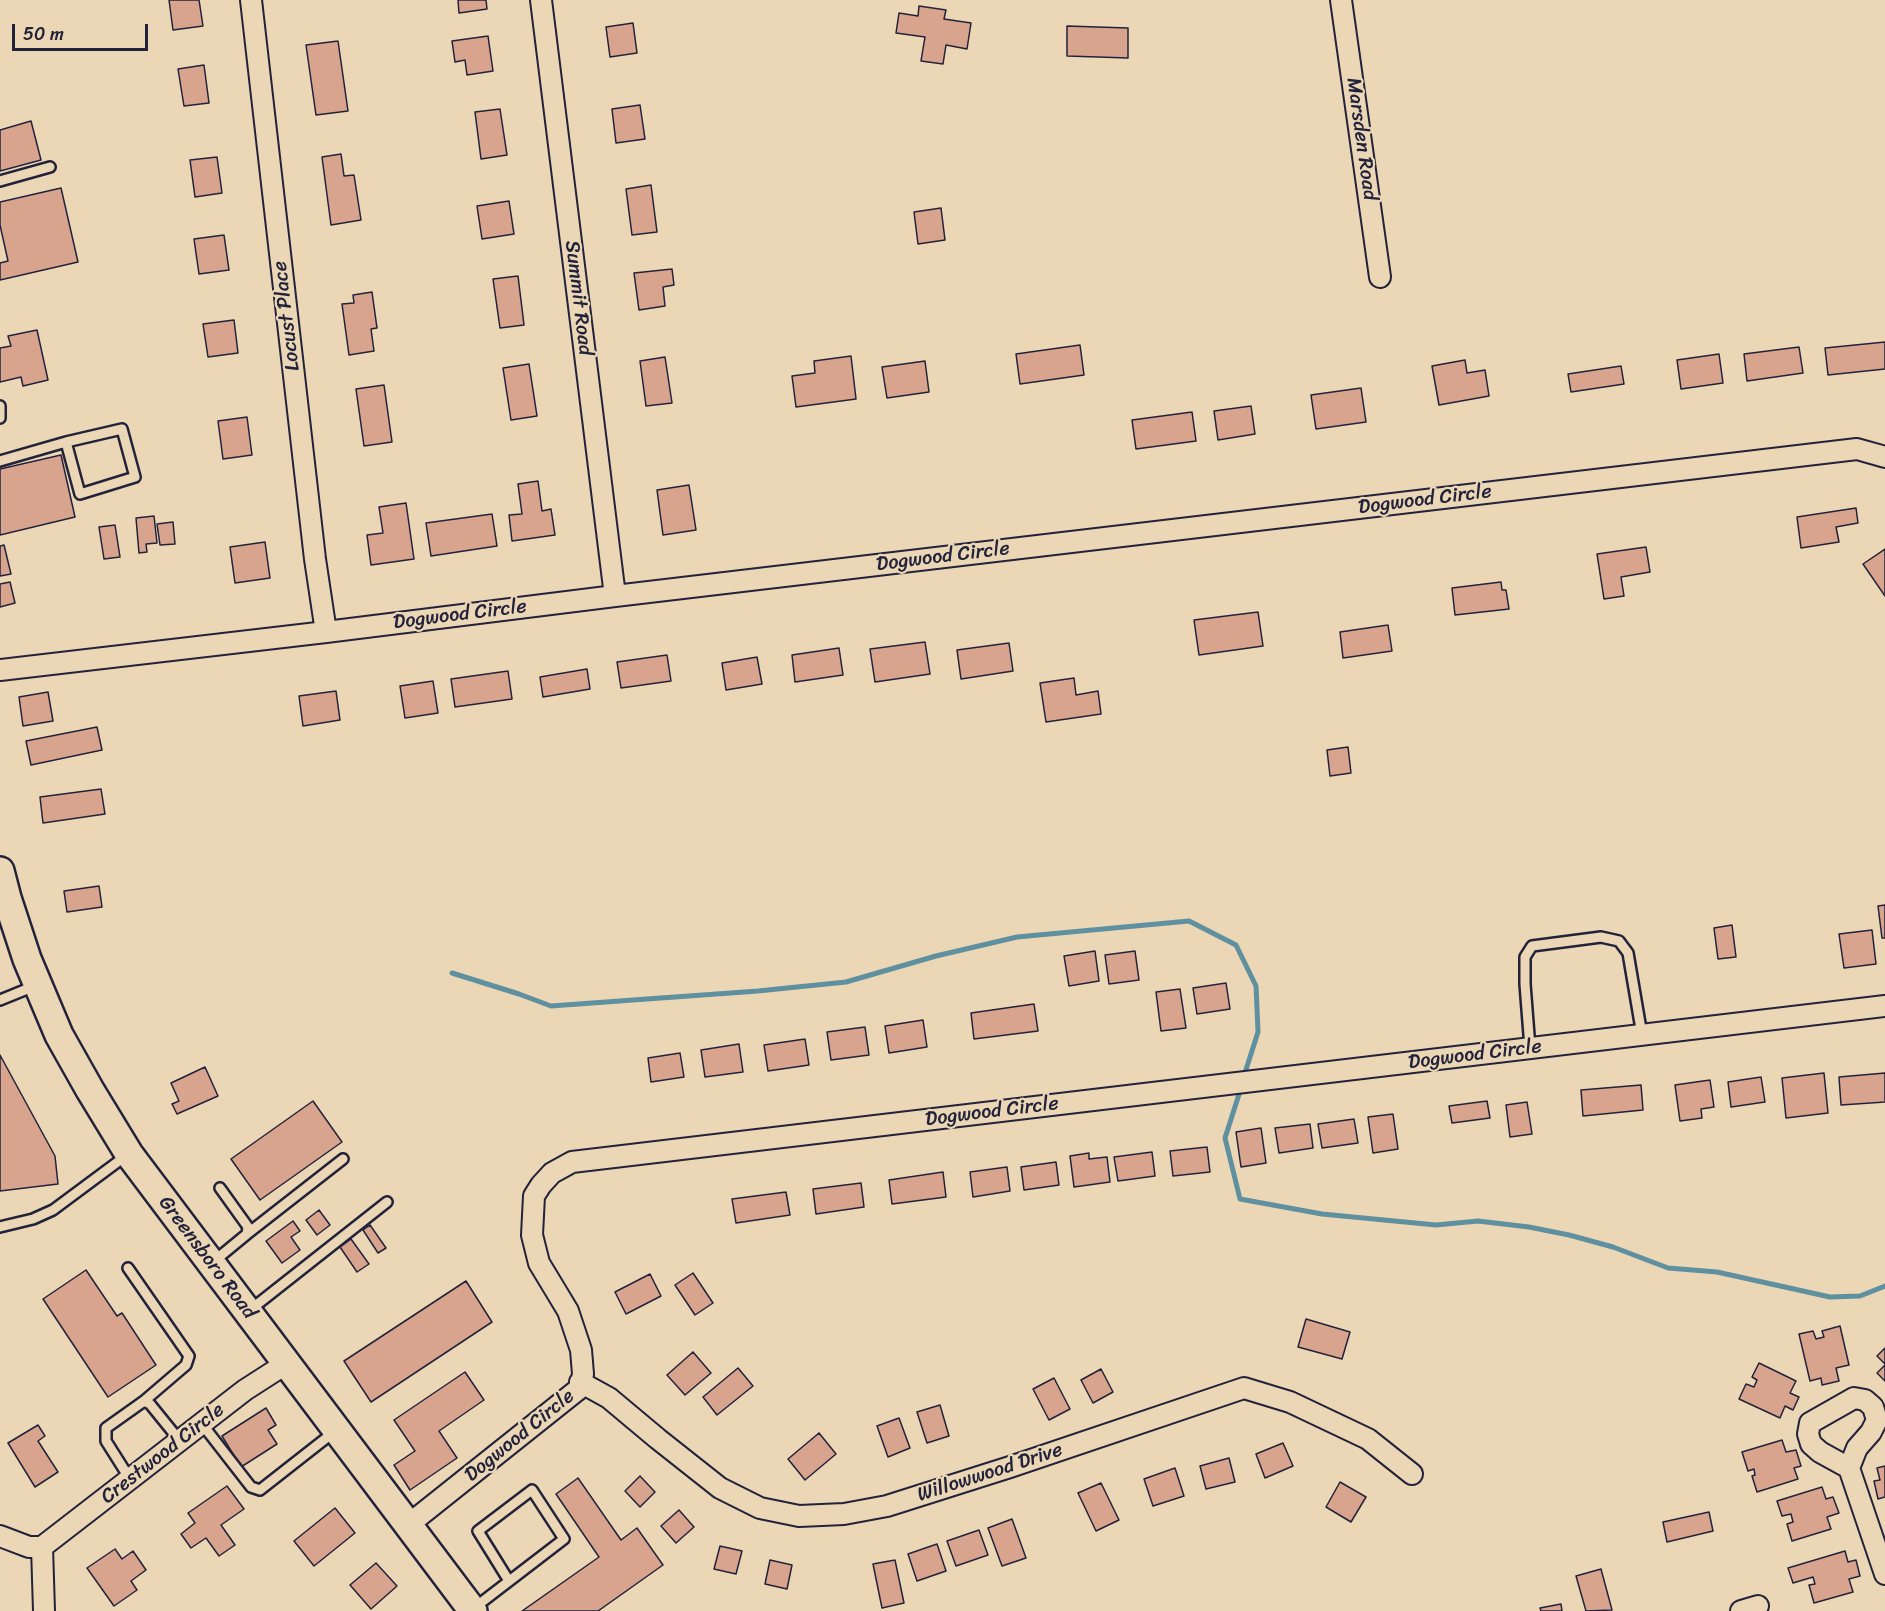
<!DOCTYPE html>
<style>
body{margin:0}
#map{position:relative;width:1885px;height:1611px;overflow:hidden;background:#ebd7b5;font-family:Sriracha,sans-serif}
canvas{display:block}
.scale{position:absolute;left:12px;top:24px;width:136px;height:27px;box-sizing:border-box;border:3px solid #22223b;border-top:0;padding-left:8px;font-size:18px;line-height:21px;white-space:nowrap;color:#22223b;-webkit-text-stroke:4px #ebd7b5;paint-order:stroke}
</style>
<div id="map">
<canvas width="1885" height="1611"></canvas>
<div class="scale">50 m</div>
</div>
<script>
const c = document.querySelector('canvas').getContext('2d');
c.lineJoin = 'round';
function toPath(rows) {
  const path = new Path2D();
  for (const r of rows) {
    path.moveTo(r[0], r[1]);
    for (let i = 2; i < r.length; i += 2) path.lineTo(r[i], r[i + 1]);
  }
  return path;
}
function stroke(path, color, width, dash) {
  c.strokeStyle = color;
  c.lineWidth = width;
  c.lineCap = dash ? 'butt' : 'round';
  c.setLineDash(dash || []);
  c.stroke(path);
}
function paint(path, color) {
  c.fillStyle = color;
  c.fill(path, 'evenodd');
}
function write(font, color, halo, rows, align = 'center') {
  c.font = font + ' Sriracha,sans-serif';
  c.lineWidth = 4.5;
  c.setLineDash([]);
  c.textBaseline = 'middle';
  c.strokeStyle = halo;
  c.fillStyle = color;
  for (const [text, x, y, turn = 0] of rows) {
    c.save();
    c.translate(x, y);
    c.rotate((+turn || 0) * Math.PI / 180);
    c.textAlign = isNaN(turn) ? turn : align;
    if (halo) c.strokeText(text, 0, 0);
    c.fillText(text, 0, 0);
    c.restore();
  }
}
stroke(toPath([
 [452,973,519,994,551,1006,647,999,758,991,846,982,936,956,1017,937,1189,921,1236,945,1256,986,1258,1032,1243,1079],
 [1241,1088,1225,1138,1240,1199,1322,1214,1436,1225,1478,1221,1529,1227,1569,1235,1613,1247,1668,1268,1717,1272,1830,1297,1860,1296,1885,1286]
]), '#5f909f', 5);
const building = toPath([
 [169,0,199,0,203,26,173,30,169,0],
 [458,0,486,0,487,9,459,13,458,0],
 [919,6,946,10,944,19,971,23,967,49,946,45,943,64,921,61,925,37,896,33,899,13,918,16,919,6],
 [633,23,637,53,610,57,606,27,633,23],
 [1067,26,1128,28,1128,58,1067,56,1067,26],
 [488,36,493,71,467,75,465,60,455,62,452,41,488,36],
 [338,41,348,111,316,115,306,45,338,41],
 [204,65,209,103,184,106,178,69,204,65],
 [640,105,645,139,616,143,612,109,640,105],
 [500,109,507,155,481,159,475,112,500,109],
 [31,121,41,160,0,171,0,130,31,121],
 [341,154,344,176,354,175,361,220,331,225,322,157,341,154],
 [217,157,222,193,195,197,190,160,217,157],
 [651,185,657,232,632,235,626,189,651,185],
 [61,188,78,262,0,280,0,263,8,261,0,225,0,202,61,188],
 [509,201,514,234,482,239,477,206,509,201],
 [941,208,945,240,918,244,914,212,941,208],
 [224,235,229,270,199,274,194,239,224,235],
 [672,269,674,285,663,287,665,306,639,310,634,273,672,269],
 [518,276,524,325,500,328,493,279,518,276],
 [372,292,377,328,371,329,374,351,349,355,342,304,354,303,353,295,372,292],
 [234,320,238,353,208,357,203,324,234,320],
 [37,330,48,380,23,386,21,377,0,382,0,348,11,346,8,336,37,330],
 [1885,342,1885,369,1828,375,1825,348,1885,342],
 [1080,345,1084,375,1020,384,1016,354,1080,345],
 [1799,347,1803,373,1747,381,1744,354,1799,347],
 [1719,354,1723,383,1681,389,1677,360,1719,354],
 [851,356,856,399,796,407,792,376,815,373,814,361,851,356],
 [665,357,672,403,646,406,640,361,665,357],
 [1465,360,1467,373,1485,370,1489,396,1439,405,1432,366,1465,360],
 [925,361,929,392,887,398,882,367,925,361],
 [529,364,537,416,511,420,503,368,529,364],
 [1621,366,1624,384,1571,392,1568,374,1621,366],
 [384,385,392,442,364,446,356,389,384,385],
 [1361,388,1366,422,1316,429,1311,395,1361,388],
 [1251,406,1255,434,1218,440,1214,411,1251,406],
 [1192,412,1196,441,1136,449,1132,420,1192,412],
 [247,417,252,455,223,459,218,421,247,417],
 [61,455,75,517,0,535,0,469,61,455],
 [538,481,542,511,551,509,555,535,512,541,509,515,522,514,518,484,538,481],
 [689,485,696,530,663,535,657,490,689,485],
 [406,503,414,559,371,565,367,535,383,533,379,507,406,503],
 [1856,508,1858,523,1836,527,1839,542,1801,548,1797,517,1856,508],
 [492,514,497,546,431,556,426,523,492,514],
 [154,516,157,543,146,544,147,552,139,553,136,518,154,516],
 [173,522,175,544,160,545,157,524,173,522],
 [115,525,120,557,104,559,99,527,115,525],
 [265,542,270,578,235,583,230,547,265,542],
 [4,545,11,574,0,576,0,546,4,545],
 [1646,547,1650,572,1621,577,1624,596,1604,599,1597,554,1646,547],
 [1885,549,1885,596,1863,564,1885,549],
 [10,582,15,603,0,607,0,584,10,582],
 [1501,582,1502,590,1506,590,1509,609,1455,615,1452,588,1501,582],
 [1258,612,1263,646,1199,655,1194,620,1258,612],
 [1388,625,1392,651,1343,658,1340,632,1388,625],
 [925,642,930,674,875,682,870,649,925,642],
 [1009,643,1013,671,961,679,957,650,1009,643],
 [839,648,843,675,795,682,792,655,839,648],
 [667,655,671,681,621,688,617,662,667,655],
 [757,657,762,684,726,690,722,663,757,657],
 [587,669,590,689,543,697,540,677,587,669],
 [508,671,512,699,455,707,451,679,508,671],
 [1074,678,1076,695,1098,691,1101,714,1046,722,1040,683,1074,678],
 [433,681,438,713,405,718,400,686,433,681],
 [336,691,340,720,303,726,299,696,336,691],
 [48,692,53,721,23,726,19,697,48,692],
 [97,727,102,750,31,765,26,741,97,727],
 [1348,747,1351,773,1330,776,1327,750,1348,747],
 [101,789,105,814,43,823,40,797,101,789],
 [99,886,102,907,67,912,64,891,99,886],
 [1885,905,1885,938,1882,938,1878,906,1885,905],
 [1732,925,1736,957,1718,959,1714,928,1732,925],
 [1872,930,1876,964,1844,968,1839,934,1872,930],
 [1095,951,1099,981,1069,986,1064,956,1095,951],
 [1135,951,1139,980,1109,984,1105,955,1135,951],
 [1226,983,1230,1009,1197,1014,1193,988,1226,983],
 [1180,989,1186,1028,1161,1031,1156,992,1180,989],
 [1034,1004,1038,1031,974,1039,971,1013,1034,1004],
 [923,1020,927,1047,889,1053,885,1026,923,1020],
 [865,1027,869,1055,831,1060,827,1032,865,1027],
 [805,1039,809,1065,768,1071,764,1045,805,1039],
 [739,1044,743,1072,705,1077,701,1050,739,1044],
 [680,1053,684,1077,651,1082,648,1058,680,1053],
 [0,1055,55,1156,58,1184,0,1191,0,1055],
 [205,1067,218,1096,177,1114,172,1104,179,1101,171,1083,205,1067],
 [1824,1073,1828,1113,1786,1118,1782,1078,1824,1073],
 [1885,1073,1885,1102,1841,1105,1839,1077,1885,1073],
 [1761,1077,1765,1102,1731,1107,1728,1082,1761,1077],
 [1710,1080,1714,1107,1701,1109,1702,1118,1680,1121,1675,1085,1710,1080],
 [1641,1085,1643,1110,1583,1116,1581,1090,1641,1085],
 [313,1101,342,1142,260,1200,231,1159,313,1101],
 [1487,1101,1490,1118,1452,1123,1449,1106,1487,1101],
 [1527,1102,1532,1134,1510,1137,1506,1105,1527,1102],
 [1393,1114,1398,1149,1373,1153,1368,1117,1393,1114],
 [1354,1119,1358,1143,1322,1148,1318,1124,1354,1119],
 [1310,1124,1313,1148,1279,1153,1275,1128,1310,1124],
 [1261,1128,1266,1163,1241,1167,1236,1132,1261,1128],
 [1207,1147,1210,1172,1173,1176,1170,1151,1207,1147],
 [1152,1152,1155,1176,1118,1181,1114,1157,1152,1152],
 [1089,1153,1089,1159,1107,1157,1110,1182,1074,1187,1070,1156,1089,1153],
 [1056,1162,1059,1185,1024,1190,1021,1167,1056,1162],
 [1007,1167,1010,1191,973,1197,970,1172,1007,1167],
 [943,1172,946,1197,892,1204,889,1180,943,1172],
 [861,1183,864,1207,816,1214,813,1189,861,1183],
 [786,1192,790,1215,736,1223,732,1199,786,1192],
 [319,1210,330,1225,317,1235,306,1220,319,1210],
 [293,1221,300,1231,291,1237,300,1250,282,1263,266,1241,293,1221],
 [370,1225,386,1248,378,1253,363,1230,370,1225],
 [351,1239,369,1264,357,1272,340,1247,351,1239],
 [86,1270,117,1316,122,1313,156,1365,108,1397,43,1299,86,1270],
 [693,1273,713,1303,695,1315,675,1285,693,1273],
 [650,1274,661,1296,626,1314,615,1292,650,1274],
 [466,1281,492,1322,371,1402,344,1361,466,1281],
 [1306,1319,1350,1332,1342,1359,1298,1347,1306,1319],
 [1840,1326,1849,1365,1836,1368,1839,1381,1822,1385,1821,1378,1810,1381,1799,1334,1813,1331,1816,1339,1824,1337,1822,1331,1840,1326],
 [1885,1348,1885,1364,1877,1356,1885,1348],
 [693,1352,711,1373,685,1395,667,1375,693,1352],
 [1759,1363,1796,1381,1790,1393,1799,1397,1793,1410,1785,1406,1780,1418,1739,1399,1746,1384,1754,1387,1757,1380,1752,1377,1759,1363],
 [1885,1365,1885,1381,1877,1373,1885,1365],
 [738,1368,753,1386,717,1415,703,1397,738,1368],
 [1101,1369,1113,1392,1093,1403,1081,1380,1101,1369],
 [465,1372,484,1400,439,1431,457,1458,410,1490,394,1465,415,1451,394,1420,465,1372],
 [1054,1378,1070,1409,1049,1420,1033,1389,1054,1378],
 [940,1405,949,1436,927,1443,917,1412,940,1405],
 [266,1408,276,1425,268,1430,277,1444,241,1467,222,1436,266,1408],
 [899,1418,910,1448,888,1457,877,1426,899,1418],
 [38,1425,45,1436,38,1441,58,1472,35,1487,8,1443,38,1425],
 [819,1433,836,1454,805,1480,788,1459,819,1433],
 [1782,1440,1786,1452,1796,1450,1801,1466,1794,1468,1798,1479,1757,1492,1752,1476,1755,1475,1754,1469,1748,1471,1742,1452,1782,1440],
 [1283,1443,1293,1466,1265,1478,1256,1454,1283,1443],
 [1229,1458,1235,1482,1206,1489,1200,1466,1229,1458],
 [1885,1466,1885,1497,1878,1499,1874,1481,1880,1480,1877,1468,1885,1466],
 [1175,1468,1184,1496,1153,1506,1144,1479,1175,1468],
 [640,1476,655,1492,640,1507,625,1491,640,1476],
 [578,1478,621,1540,637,1528,663,1565,598,1611,522,1611,599,1557,556,1494,578,1478],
 [1340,1482,1366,1497,1351,1522,1326,1507,1340,1482],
 [1101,1483,1119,1520,1096,1531,1078,1493,1101,1483],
 [227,1486,244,1509,221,1525,235,1545,219,1556,206,1538,191,1548,181,1534,195,1523,188,1513,227,1486],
 [1822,1487,1826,1499,1833,1497,1839,1513,1827,1517,1831,1529,1792,1541,1787,1524,1793,1522,1791,1514,1782,1516,1777,1501,1822,1487],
 [335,1508,355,1533,314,1566,294,1541,335,1508],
 [679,1510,694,1527,676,1543,661,1526,679,1510],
 [1709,1512,1713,1531,1667,1542,1663,1522,1709,1512],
 [1012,1519,1026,1558,1002,1566,988,1528,1012,1519],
 [979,1530,988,1555,956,1566,947,1541,979,1530],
 [937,1544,946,1571,917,1581,908,1554,937,1544],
 [720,1546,742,1551,736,1574,714,1569,720,1546],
 [115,1549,122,1559,133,1551,146,1570,131,1581,137,1590,114,1606,87,1568,115,1549],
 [1845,1551,1848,1562,1856,1560,1860,1576,1849,1579,1853,1592,1814,1603,1809,1585,1815,1584,1813,1577,1793,1583,1788,1568,1845,1551],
 [770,1560,792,1565,787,1589,765,1584,770,1560],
 [895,1560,904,1603,882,1608,873,1564,895,1560],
 [376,1563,397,1586,371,1609,350,1585,376,1563],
 [1601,1569,1612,1610,1586,1611,1576,1576,1601,1569],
 [1561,1604,1562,1611,1541,1611,1540,1608,1561,1604]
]);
paint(building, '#d9a48e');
stroke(building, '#22223b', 1.5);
const lane = toPath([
 [0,181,50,167],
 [0,406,0,418],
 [0,461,66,442,122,429,135,477,80,494,66,442],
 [0,1000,37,985],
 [1530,1048,1525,984,1525,957,1532,946,1601,937,1619,941,1628,953,1642,1035],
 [0,1227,33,1219,53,1210,127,1155],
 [247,1234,343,1159],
 [213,1262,247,1234,248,1227,220,1188],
 [128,1268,189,1356,186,1365,144,1401],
 [250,1310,387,1202],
 [202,1424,251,1487,260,1490,334,1432],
 [130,1479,106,1441,106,1428,144,1401,150,1404,180,1441],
 [474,1608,564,1539,532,1490,478,1531,509,1581]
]);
const street = toPath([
 [251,0,315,559,326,632],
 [541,0,615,596],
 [1341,0,1380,277],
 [0,670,326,632,615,596,1857,449,1885,457],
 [580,1382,609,1398,658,1439,720,1488,760,1508,799,1516,844,1514,887,1506,1010,1467,1244,1388,1290,1402,1368,1439,1412,1474],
 [1849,1468,1857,1448,1871,1432,1877,1420,1873,1407,1865,1400,1854,1398,1810,1423,1808,1434,1811,1444,1820,1452,1849,1468,1885,1574],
 [408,1525,580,1388,583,1374,581,1350,568,1311,539,1263,532,1235,534,1196,541,1185,552,1173,572,1162,1885,1006],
 [0,1536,29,1547,42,1547,44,1611],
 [42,1547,245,1390,287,1363],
 [1741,1611,1758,1606]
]);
const secondary = toPath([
 [0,871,7,898,27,959,59,1035,90,1090,129,1154,473,1611]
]);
stroke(lane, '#22223b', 14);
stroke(street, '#22223b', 24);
stroke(secondary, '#22223b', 32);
stroke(lane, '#ebd7b5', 9);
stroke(street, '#ebd7b5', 20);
stroke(secondary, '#ebd7b5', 27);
write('20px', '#22223b', '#ebd7b5', [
 ["Marsden Road",1361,139,82],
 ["Summit Road",578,298,83],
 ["Locust Place",287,316,-97],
 ["Dogwood Circle",1425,500,-7],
 ["Dogwood Circle",943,557,-7],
 ["Dogwood Circle",460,615,-7],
 ["Dogwood Circle",1475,1055,-7],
 ["Dogwood Circle",992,1112,-7],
 ["Greensboro Road",207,1258,53],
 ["Dogwood Circle",520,1436,-39],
 ["Crestwood Circle",163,1454,-38],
 ["Willowwood Drive",990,1473,-18]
]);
</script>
